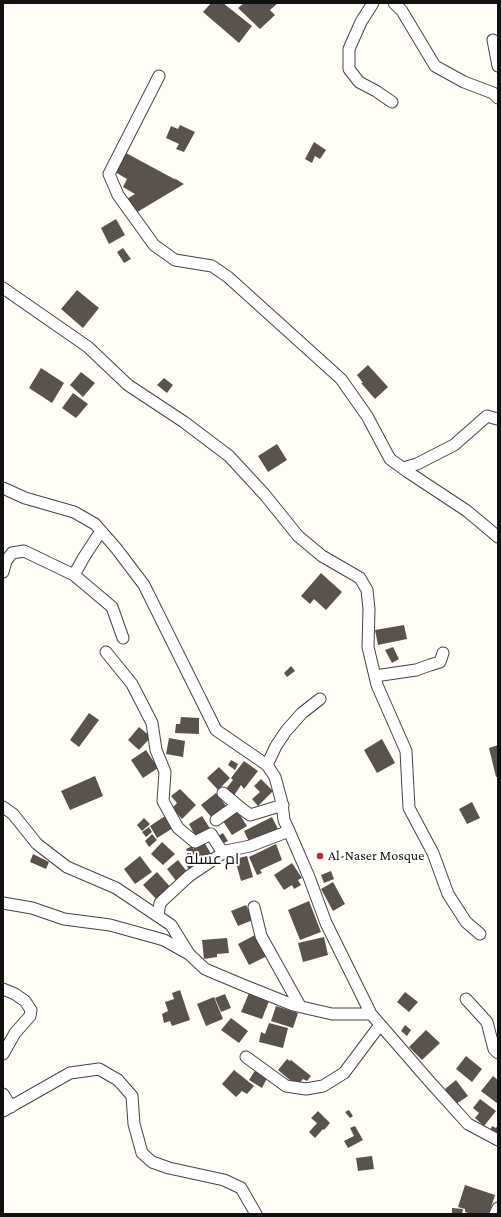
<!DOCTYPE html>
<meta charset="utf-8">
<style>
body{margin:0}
#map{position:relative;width:501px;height:1217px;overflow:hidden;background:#fffdf5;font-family:"Crimson Pro",serif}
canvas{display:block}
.frame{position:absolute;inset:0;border:4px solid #111;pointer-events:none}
</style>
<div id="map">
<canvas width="501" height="1217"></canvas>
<div class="frame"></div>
</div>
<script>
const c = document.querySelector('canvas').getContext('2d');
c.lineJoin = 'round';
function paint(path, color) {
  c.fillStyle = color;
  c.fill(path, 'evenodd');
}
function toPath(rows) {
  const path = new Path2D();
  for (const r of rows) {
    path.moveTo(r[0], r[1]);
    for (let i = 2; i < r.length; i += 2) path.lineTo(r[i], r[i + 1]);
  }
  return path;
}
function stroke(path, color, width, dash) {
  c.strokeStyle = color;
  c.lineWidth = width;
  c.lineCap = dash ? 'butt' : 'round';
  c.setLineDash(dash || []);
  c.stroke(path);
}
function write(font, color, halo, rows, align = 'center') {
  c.font = font + ' "Crimson Pro",Cairo,serif';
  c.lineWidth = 4;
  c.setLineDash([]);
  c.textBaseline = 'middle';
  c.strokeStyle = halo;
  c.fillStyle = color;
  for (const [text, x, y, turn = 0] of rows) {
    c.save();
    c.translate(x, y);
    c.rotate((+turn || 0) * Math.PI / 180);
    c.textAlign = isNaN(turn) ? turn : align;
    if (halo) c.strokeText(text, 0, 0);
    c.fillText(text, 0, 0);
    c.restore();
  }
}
paint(toPath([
 [211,3,223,3,252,26,239,43,203,12],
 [244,3,278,3,270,10,275,15,260,29,238,8],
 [180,125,195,132,184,152,176,149,179,144,166,138,171,126,178,129],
 [314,142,326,150,320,159,315,156,312,163,305,159],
 [126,153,176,180,174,178,184,184,134,214,125,200,135,194,123,187,127,179,115,172],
 [116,219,125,235,109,244,101,228],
 [123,248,131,259,124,263,117,252],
 [77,290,99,308,83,328,61,309],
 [368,365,388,387,375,399,361,383,363,383,357,375],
 [41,368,64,383,52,403,29,388],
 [81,372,95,383,83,397,70,385],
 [164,378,173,385,167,393,157,385],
 [73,393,88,404,76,418,62,408],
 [277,444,287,460,268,472,258,456],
 [321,573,342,592,326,610,314,599,310,604,301,596],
 [404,625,407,639,378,645,375,630],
 [393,647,399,659,392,663,385,650],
 [291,666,295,671,287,677,284,673],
 [89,713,99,720,79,747,70,740],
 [181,717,199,718,199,734,175,733,176,724,180,724],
 [139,727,151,737,139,750,128,740],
 [169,738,185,741,183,757,166,754],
 [382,739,395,763,377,773,364,750],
 [498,745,498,777,496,777,489,748],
 [146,750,158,768,143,778,131,760],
 [231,760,238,764,235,770,228,765],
 [244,761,258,771,244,789,241,785,233,797,225,790,233,780,231,778],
 [219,767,230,778,218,790,207,778],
 [95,776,103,796,70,810,61,791],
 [261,779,273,791,258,806,252,799,260,792,254,786],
 [180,789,196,805,182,819,172,808,177,803,171,796],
 [216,793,227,807,213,819,201,805],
 [472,802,480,818,467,824,459,809],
 [238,812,247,826,232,835,223,821],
 [165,816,173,828,157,838,150,826],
 [202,816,211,830,197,839,189,824],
 [272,817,279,831,250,844,244,831],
 [144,818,150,824,142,831,137,825],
 [149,827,152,832,146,837,142,832],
 [223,833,228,841,222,844,218,836],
 [152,834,157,840,149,847,145,841],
 [162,842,175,854,163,865,151,854],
 [204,842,213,857,190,871,185,863,192,859,186,849,192,846,193,849],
 [276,844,282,860,260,870,262,873,257,875,249,857],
 [33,854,49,862,46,869,30,862],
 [140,856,152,872,135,884,124,869],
 [247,856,253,877,241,881,235,859],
 [178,860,188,873,177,882,167,869],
 [292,863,302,878,298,880,301,885,294,889,292,885,284,890,274,875],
 [331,871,334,879,324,883,321,875],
 [157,872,172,889,158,901,143,885],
 [333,882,345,904,333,911,321,889],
 [309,901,321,932,300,940,288,910],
 [246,905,253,920,238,926,231,911],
 [255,935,267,956,249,965,238,944],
 [324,937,328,955,303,962,298,943],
 [227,938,229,953,217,954,217,957,204,959,202,940],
 [180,990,190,1020,172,1026,170,1021,164,1023,162,1014,168,1011,165,1002,174,999,172,993],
 [405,992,418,1002,409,1012,397,1002],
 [249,993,269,1001,262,1019,241,1012],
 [225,994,231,1008,221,1012,215,998],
 [214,997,223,1019,206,1026,197,1004],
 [276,1006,298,1013,293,1028,271,1021],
 [231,1018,248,1031,239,1043,221,1030],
 [269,1023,288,1028,283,1048,259,1042,261,1032,265,1034],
 [405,1025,411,1030,407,1036,401,1031],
 [426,1030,440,1043,422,1060,409,1047],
 [466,1056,482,1069,472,1082,456,1069],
 [287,1059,290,1061,291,1060,311,1076,307,1081,303,1079,297,1086,278,1070],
 [256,1069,268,1076,262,1088,249,1080],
 [234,1070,254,1086,247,1094,242,1091,236,1097,222,1084],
 [493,1076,498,1080,498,1104,481,1091],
 [456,1080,468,1096,456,1104,445,1089],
 [480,1099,496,1111,484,1126,475,1118,479,1113,473,1108],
 [349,1110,353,1116,350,1118,345,1112],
 [318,1111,330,1123,324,1130,323,1129,315,1138,309,1132,317,1123,311,1118],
 [498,1125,498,1135,490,1131,492,1126,496,1128],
 [355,1126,363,1140,348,1148,344,1141,354,1136,350,1128],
 [372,1156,374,1169,358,1171,356,1158],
 [465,1185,495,1195,489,1214,471,1214,465,1212,465,1209,458,1207],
 [452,1208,463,1209,462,1214,452,1214]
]), '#5a524d');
const minor = toPath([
 [373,3,361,22,349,49,349,69,359,82,376,91,392,102],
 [394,3,402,11,435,66,464,82,493,93,498,98],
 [498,49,493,40,498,66],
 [159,76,109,174,118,195,154,245,175,260,212,266,228,277,341,379,367,416,390,459,408,472,467,511,498,537],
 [3,288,88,347,128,385,184,422,229,456,265,495,298,536,322,556,360,578,367,590,369,609,368,647,377,685,406,751,409,808,433,853,448,894,466,922,480,934],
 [403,468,417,464,454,445,487,416,497,419,498,418],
 [3,488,25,498,74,512,95,524,116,548,144,585,216,730,267,765,275,777,282,803,284,820,289,831,309,877,326,923,371,1014,430,1082,468,1124,498,1140],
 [3,572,6,561,12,553,24,551,74,575,112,607,123,638],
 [74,575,84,557,101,531],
 [106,652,132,684,152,723,156,750,165,772,163,801,178,828,195,842,211,834,223,853],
 [375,676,416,670,430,665,440,662,443,653],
 [267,765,276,746,286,731,302,713,320,699],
 [223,793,242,809,250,815,283,805],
 [3,807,13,814,37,844,67,867,116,888,171,925,189,954,205,969,243,985,293,1005,332,1014,371,1014],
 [216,820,237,805],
 [3,903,32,908,64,919,110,925,164,940,189,954],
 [254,907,261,936,300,1006],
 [158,916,160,903,189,876,223,853,226,851,250,846,289,831],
 [3,989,15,994,25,1001,31,1010,30,1016,15,1033,3,1054],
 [466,999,487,1022,494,1049,498,1053],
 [246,1057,286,1086,306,1089,323,1086,344,1073,380,1025],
 [3,1094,11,1107],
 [3,1111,70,1073,99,1069,118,1080,132,1096,134,1124,142,1153,152,1162,169,1168,224,1180,241,1188,256,1214],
 [495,1214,498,1208]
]);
stroke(minor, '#444', 13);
stroke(minor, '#fff', 11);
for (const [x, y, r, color] of [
 [320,856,4,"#c4262e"]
]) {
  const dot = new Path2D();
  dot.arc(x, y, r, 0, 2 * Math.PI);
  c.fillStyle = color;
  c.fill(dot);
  stroke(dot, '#fff', 1.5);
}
write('14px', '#111', '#fff', [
 ["Al-Naser Mosque",328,856]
], 'left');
write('16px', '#111', '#fff', [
 ["ام عسلة",212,859]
]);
</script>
